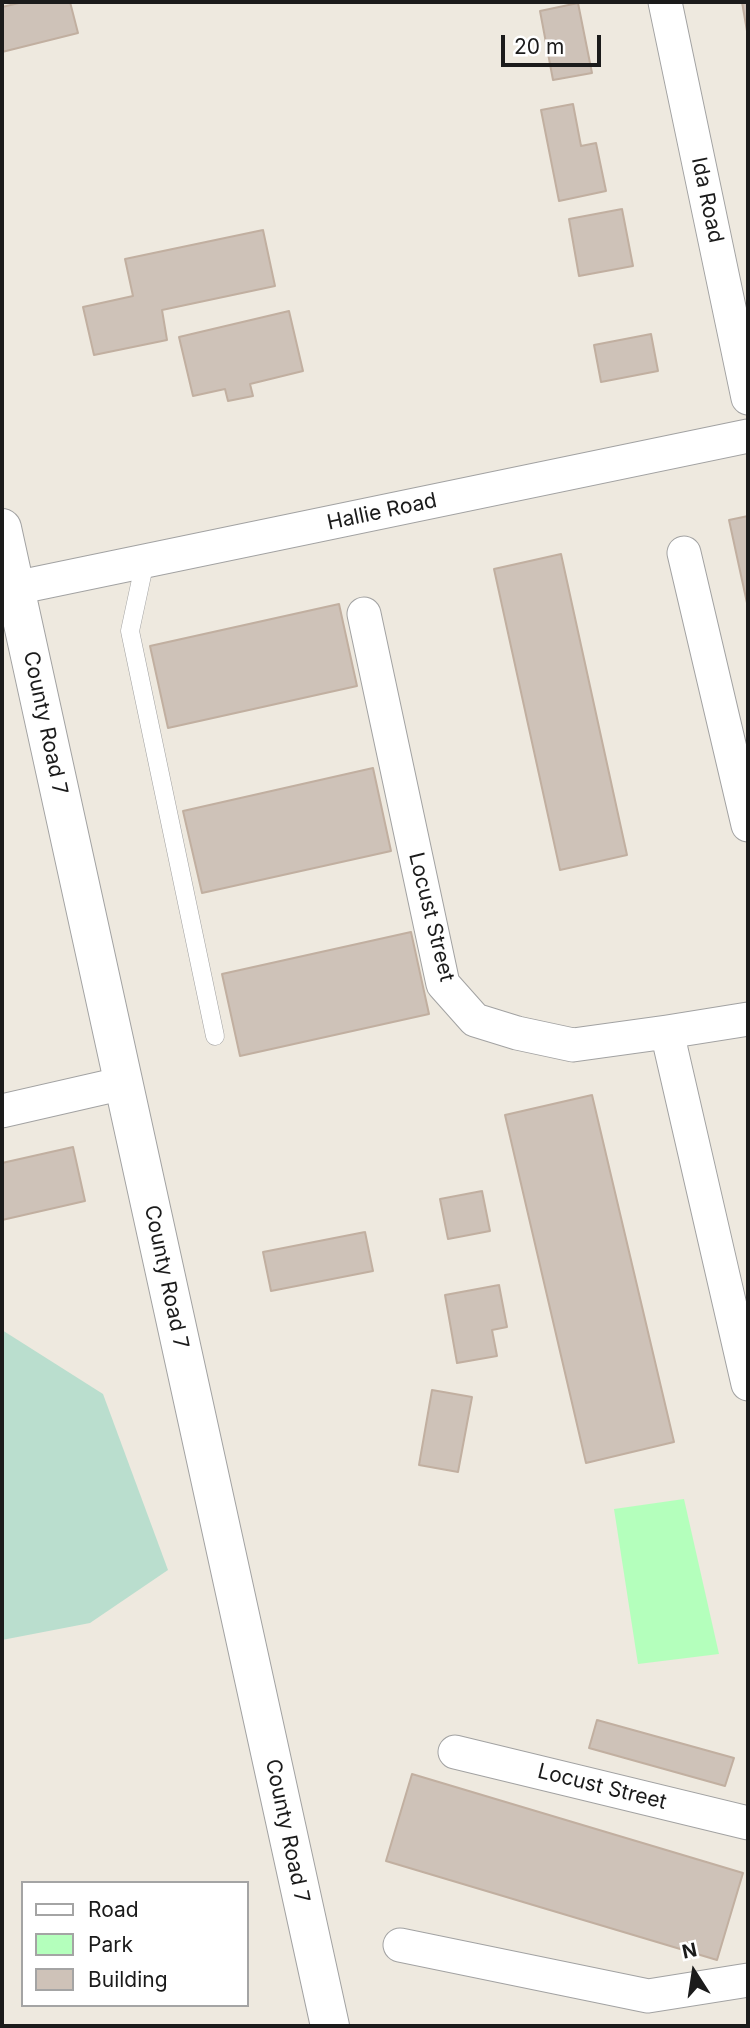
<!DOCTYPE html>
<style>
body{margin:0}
#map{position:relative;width:750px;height:2028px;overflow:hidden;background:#eee9df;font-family:Inter,sans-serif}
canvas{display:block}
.frame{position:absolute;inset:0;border:4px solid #1b1b1b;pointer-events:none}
.legend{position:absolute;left:21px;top:1881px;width:228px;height:126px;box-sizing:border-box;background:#fff;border:2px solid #a4a4a4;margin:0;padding:9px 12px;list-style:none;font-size:21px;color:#1b1b1b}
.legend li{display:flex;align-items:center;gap:14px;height:35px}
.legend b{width:35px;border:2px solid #a4a4a4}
.north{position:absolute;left:659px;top:1937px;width:70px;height:70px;-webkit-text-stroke:5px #fff;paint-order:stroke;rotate:348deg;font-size:19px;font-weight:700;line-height:28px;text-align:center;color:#1b1b1b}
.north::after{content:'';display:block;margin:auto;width:24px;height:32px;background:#1b1b1b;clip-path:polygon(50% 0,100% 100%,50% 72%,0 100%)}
.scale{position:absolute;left:501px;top:35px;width:100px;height:32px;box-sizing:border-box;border:4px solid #1b1b1b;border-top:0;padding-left:9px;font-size:21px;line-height:24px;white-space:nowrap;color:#1b1b1b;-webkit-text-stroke:5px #fff;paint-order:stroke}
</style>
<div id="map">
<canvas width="750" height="2028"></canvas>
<div class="frame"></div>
<ul class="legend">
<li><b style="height:9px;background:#fff"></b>Road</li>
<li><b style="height:19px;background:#b4ffbc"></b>Park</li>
<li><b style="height:19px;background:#cec2b8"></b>Building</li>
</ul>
<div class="north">N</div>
<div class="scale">20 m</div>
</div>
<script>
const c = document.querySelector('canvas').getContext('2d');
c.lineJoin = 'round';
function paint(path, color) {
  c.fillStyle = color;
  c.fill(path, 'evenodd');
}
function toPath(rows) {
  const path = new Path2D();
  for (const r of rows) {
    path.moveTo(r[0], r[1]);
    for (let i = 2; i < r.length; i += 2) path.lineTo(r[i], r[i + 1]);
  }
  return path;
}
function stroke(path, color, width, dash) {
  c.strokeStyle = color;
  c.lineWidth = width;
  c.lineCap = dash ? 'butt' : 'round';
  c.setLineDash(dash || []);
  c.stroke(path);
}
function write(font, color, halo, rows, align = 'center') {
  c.font = font + ' Inter,sans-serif';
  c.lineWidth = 7;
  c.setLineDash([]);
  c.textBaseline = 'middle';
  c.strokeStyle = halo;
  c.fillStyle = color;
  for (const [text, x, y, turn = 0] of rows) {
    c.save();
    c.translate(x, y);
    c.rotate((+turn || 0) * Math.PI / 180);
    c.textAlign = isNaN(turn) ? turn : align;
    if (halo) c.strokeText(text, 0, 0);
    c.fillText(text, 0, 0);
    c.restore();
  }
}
paint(toPath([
 [2,1330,103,1394,168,1570,90,1623,2,1640]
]), '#badece');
paint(toPath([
 [684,1499,719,1654,638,1664,614,1509]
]), '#b4ffbc');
const building = toPath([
 [23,2,70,2,78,33,2,52,2,7,23,2],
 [742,2,748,2,748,31,747,31,742,2],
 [578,3,592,73,553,80,540,11,578,3],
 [573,104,581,146,596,143,606,191,559,201,541,110,573,104],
 [622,209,633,266,579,276,569,219,622,209],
 [263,230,275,286,162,310,167,340,94,355,83,307,133,296,125,259,263,230],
 [289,311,303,371,250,384,253,396,228,401,225,389,193,396,179,337,289,311],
 [651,334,658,371,601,382,594,345,651,334],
 [748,516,748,602,747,603,729,520,748,516],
 [561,554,627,855,560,870,494,569,561,554],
 [339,604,357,686,168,728,150,646,339,604],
 [373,768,391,851,202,893,183,811,373,768],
 [411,932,429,1014,240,1056,222,974,411,932],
 [592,1095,674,1442,586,1463,505,1115,592,1095],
 [73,1147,85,1201,2,1220,2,1163,73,1147],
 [482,1191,490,1231,448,1239,440,1199,482,1191],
 [365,1232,373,1271,271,1291,263,1252,365,1232],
 [499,1285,507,1327,492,1330,497,1356,457,1363,445,1295,499,1285],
 [432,1390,472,1397,458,1472,419,1465,432,1390],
 [597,1720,734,1758,725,1786,589,1748,597,1720],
 [412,1774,743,1873,717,1960,386,1861,412,1774]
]);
paint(building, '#cec2b8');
stroke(building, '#c1afa0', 2);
const service = toPath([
 [145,561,130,631,215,1036]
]);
const minor = toPath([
 [665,2,748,398],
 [684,553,748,825],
 [15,588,748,436],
 [364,614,443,984,475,1020,517,1033,573,1045,667,1032,748,1019],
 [667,1032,748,1384],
 [2,1111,124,1083],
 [455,1752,748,1823],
 [400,1945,648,1996,748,1980]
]);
const tertiary = toPath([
 [2,528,330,2026]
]);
stroke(service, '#a2a2a2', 19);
stroke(minor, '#a2a2a2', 35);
stroke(tertiary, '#a2a2a2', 40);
stroke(service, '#fff', 18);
stroke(minor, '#fff', 33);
stroke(tertiary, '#fff', 38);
write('21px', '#1b1b1b', '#fff', [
 ["Ida Road",707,200,78],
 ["Hallie Road",382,512,-12],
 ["County Road 7",45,723,78],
 ["Locust Street",431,917,76],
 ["County Road 7",166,1277,78],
 ["Locust Street",602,1787,14],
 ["County Road 7",287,1831,78]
]);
</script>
